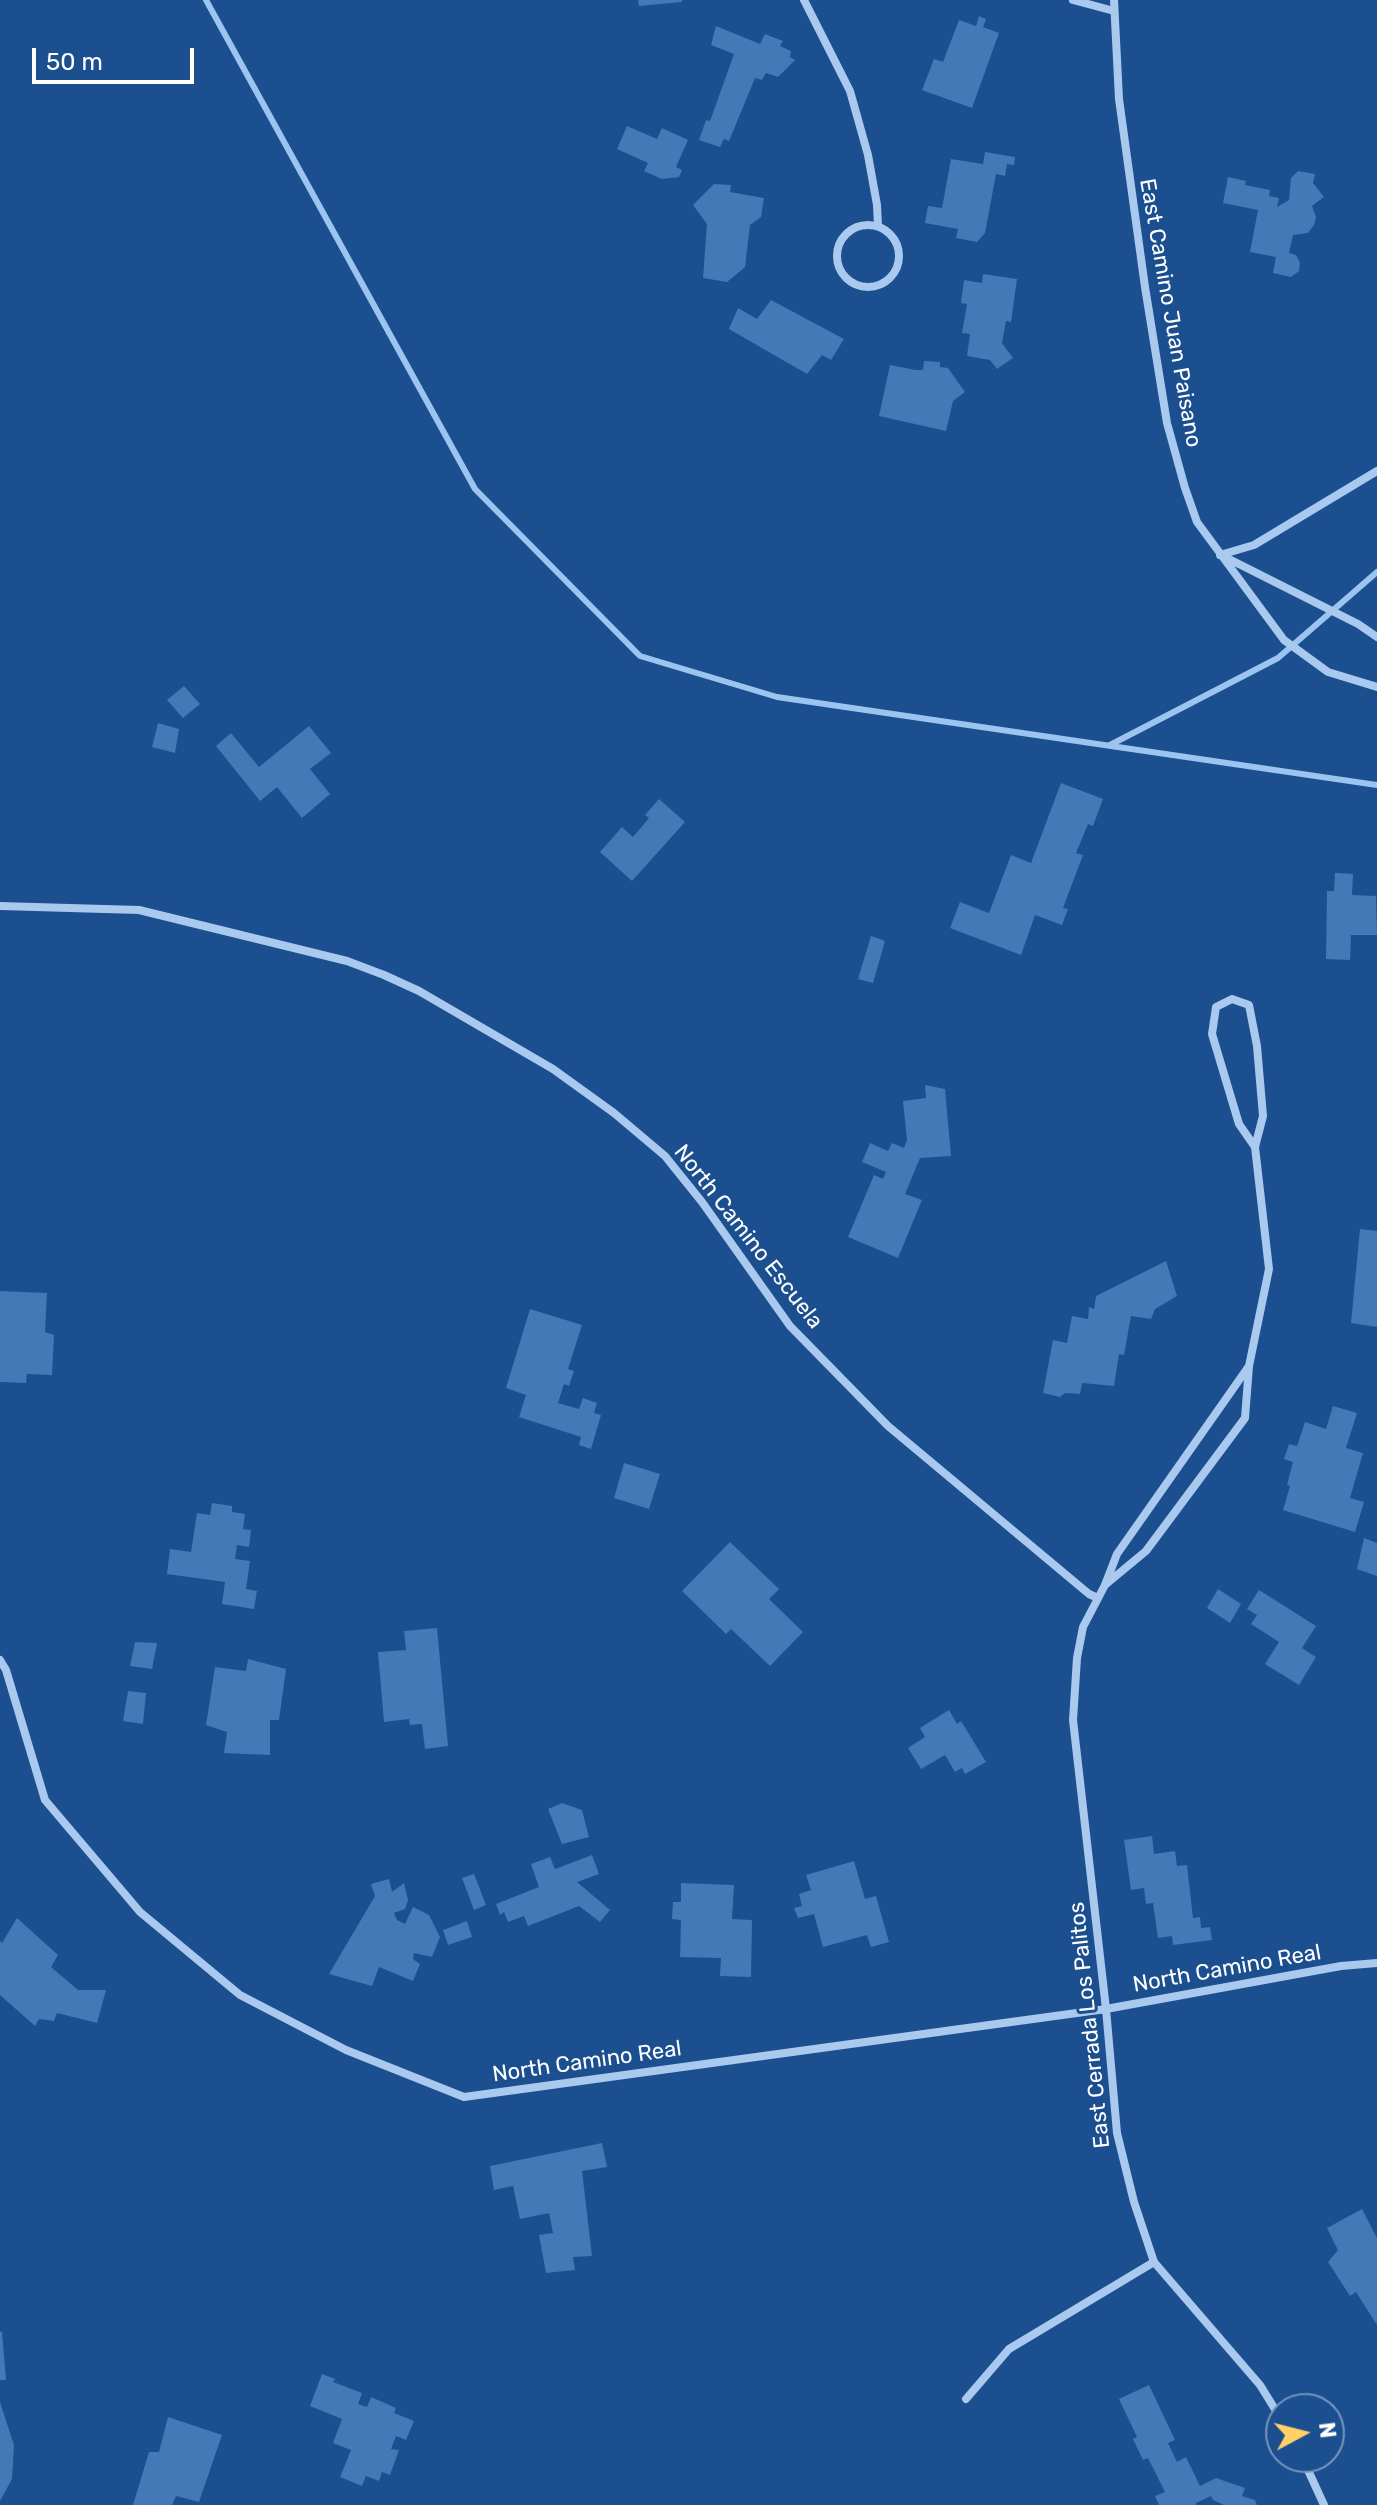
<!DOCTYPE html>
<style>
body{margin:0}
#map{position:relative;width:1377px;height:2505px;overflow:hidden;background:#1b4f8f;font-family:Rubik,sans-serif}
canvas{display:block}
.north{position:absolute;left:1265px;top:2393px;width:80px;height:80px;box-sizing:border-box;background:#1b4f8f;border:2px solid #7695bc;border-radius:50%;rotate:83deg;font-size:22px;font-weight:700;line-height:32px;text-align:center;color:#fff}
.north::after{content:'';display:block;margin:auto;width:28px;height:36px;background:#ffd166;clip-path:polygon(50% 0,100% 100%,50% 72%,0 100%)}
.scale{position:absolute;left:32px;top:48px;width:162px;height:36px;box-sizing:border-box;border:4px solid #fff;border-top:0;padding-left:10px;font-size:24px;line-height:28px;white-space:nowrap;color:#fff;-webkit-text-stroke:6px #1b4f8f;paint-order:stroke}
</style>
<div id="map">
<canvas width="1377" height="2505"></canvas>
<div class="north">N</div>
<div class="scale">50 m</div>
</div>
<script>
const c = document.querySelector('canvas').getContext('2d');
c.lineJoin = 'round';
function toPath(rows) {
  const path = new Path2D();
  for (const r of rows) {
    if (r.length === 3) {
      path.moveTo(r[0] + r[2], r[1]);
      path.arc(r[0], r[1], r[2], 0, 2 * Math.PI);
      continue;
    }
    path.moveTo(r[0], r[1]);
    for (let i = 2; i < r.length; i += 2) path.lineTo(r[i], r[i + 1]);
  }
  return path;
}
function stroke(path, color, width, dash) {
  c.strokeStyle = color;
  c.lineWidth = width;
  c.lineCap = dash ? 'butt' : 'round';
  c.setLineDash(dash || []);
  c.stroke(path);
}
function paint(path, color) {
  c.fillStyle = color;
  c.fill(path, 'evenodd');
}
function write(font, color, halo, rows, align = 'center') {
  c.font = font + ' Rubik,sans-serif';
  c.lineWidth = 6;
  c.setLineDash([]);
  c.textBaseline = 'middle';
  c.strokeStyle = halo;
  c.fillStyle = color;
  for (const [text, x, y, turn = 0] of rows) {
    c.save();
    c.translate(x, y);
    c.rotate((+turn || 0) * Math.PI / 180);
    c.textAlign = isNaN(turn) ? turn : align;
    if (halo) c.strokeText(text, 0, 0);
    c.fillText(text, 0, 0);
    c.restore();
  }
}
stroke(toPath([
 [206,0,475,489,640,656,777,697,1377,785],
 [1110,745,1278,658,1377,572]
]), '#9cc4f0', 6);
paint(toPath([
 [638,0,682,0,682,2,639,6],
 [979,16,986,19,983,27,999,33,972,108,922,90,934,59,943,62,959,20,976,26],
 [716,26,760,44,765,34,783,41,780,46,791,51,790,57,795,60,778,77,766,73,762,80,755,78,729,141,724,139,720,147,699,140,706,120,710,121,734,54,711,45],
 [627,126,657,139,662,128,688,140,676,167,682,170,679,177,662,179,644,171,648,163,617,149],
 [985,152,1015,157,1014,165,1007,164,1005,176,996,174,985,233,977,242,956,238,958,229,925,223,928,206,942,208,951,159,983,164],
 [1298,171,1315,174,1313,183,1324,197,1312,206,1316,217,1314,225,1308,233,1293,235,1289,253,1296,255,1300,263,1299,271,1291,277,1273,273,1276,257,1250,252,1258,210,1223,203,1228,177,1246,181,1245,185,1270,190,1269,196,1279,198,1277,207,1289,200,1291,178],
 [714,184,731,185,730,192,764,198,761,217,750,225,745,267,727,282,703,278,707,224,693,205],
 [983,274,1017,279,1011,322,1006,321,1002,343,1013,358,997,369,990,360,967,356,970,334,962,333,967,304,961,303,964,280,982,283],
 [771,300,844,339,831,360,822,355,807,374,729,329,738,308,757,319],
 [924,361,940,362,940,367,948,368,965,392,953,401,946,431,879,416,890,365,916,370,923,370],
 [184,686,200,704,183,718,167,700],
 [158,723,179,729,175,753,152,747],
 [309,726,331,753,310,769,330,794,302,818,277,787,260,801,216,746,231,733,259,767],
 [1061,783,1103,799,1093,826,1088,824,1076,853,1083,855,1063,908,1068,909,1062,925,1035,915,1021,955,950,928,960,902,989,913,1011,855,1031,863],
 [659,799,685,822,632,881,600,852,622,827,633,837,649,818,645,815],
 [1335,873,1353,874,1352,895,1376,896,1377,935,1351,935,1350,960,1326,959,1327,891,1334,891],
 [871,936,885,941,873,983,858,979],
 [925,1085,945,1089,951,1156,920,1158,905,1194,922,1200,898,1258,848,1237,874,1175,883,1179,886,1172,862,1162,870,1143,888,1151,892,1143,904,1148,907,1140,903,1101,926,1098],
 [1360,1229,1377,1231,1377,1327,1351,1323],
 [1166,1261,1177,1296,1155,1309,1151,1319,1131,1316,1124,1355,1119,1354,1114,1386,1082,1383,1080,1394,1065,1393,1060,1397,1043,1393,1053,1340,1067,1343,1072,1316,1088,1319,1089,1307,1094,1309,1096,1296],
 [0,1291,47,1293,45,1332,54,1335,52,1375,27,1374,26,1383,0,1382],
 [530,1309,582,1325,568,1369,574,1371,569,1386,564,1384,558,1403,579,1409,583,1398,597,1403,594,1413,601,1415,591,1449,579,1445,581,1437,519,1417,526,1395,506,1388],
 [1333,1406,1357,1413,1346,1448,1363,1453,1350,1498,1364,1502,1355,1532,1283,1510,1290,1486,1287,1485,1293,1462,1284,1459,1289,1444,1297,1446,1305,1422,1326,1429],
 [624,1463,660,1474,649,1509,614,1498],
 [212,1503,232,1506,232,1512,245,1514,243,1529,251,1530,249,1547,237,1545,235,1559,250,1561,246,1589,257,1591,254,1609,222,1604,225,1582,167,1574,170,1549,191,1552,197,1513,210,1515],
 [1364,1538,1377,1543,1377,1576,1357,1569],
 [730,1542,779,1589,769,1599,803,1632,770,1666,731,1629,726,1634,682,1591],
 [1218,1589,1241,1604,1230,1623,1207,1608],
 [1259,1590,1316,1626,1302,1648,1316,1657,1299,1685,1265,1664,1279,1642,1251,1624,1257,1615,1247,1609],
 [437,1628,448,1746,425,1749,422,1724,410,1725,409,1719,384,1722,378,1652,406,1650,404,1631],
 [135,1642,157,1643,152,1669,130,1666],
 [248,1659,286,1669,279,1720,270,1720,270,1755,224,1753,227,1732,206,1725,215,1667,246,1671],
 [128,1691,146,1693,143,1724,123,1721],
 [949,1710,957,1724,961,1721,986,1762,965,1774,962,1768,955,1772,945,1755,921,1769,908,1748,925,1737,920,1728],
 [562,1803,582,1810,589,1837,562,1844,548,1809],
 [1152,1836,1154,1854,1175,1851,1177,1866,1187,1865,1193,1918,1200,1917,1201,1928,1210,1927,1212,1940,1173,1945,1172,1936,1158,1938,1153,1903,1146,1904,1144,1888,1131,1890,1124,1840],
 [592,1855,599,1874,577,1882,610,1910,600,1922,579,1906,528,1926,524,1916,508,1922,504,1912,500,1915,496,1904,539,1887,531,1864,550,1857,555,1869],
 [854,1861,865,1899,876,1896,889,1942,871,1947,867,1935,823,1947,814,1914,798,1918,794,1908,802,1906,799,1894,811,1890,806,1875],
 [474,1874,486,1905,474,1910,462,1878],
 [389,1879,392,1892,404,1883,408,1900,405,1909,394,1913,397,1920,405,1924,413,1907,429,1915,440,1937,432,1957,414,1953,413,1959,420,1964,413,1981,379,1967,372,1986,329,1974,375,1896,371,1884],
 [681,1883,734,1885,732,1919,752,1920,751,1977,720,1976,721,1958,680,1957,681,1920,672,1919,673,1902,681,1902],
 [17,1918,58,1955,51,1967,78,1990,106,1990,97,2023,57,2013,54,2021,39,2019,35,2026,0,1995,0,1941,2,1943],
 [467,1921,472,1937,448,1945,443,1930],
 [602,2143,607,2167,582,2171,592,2256,573,2257,575,2270,546,2273,539,2235,553,2233,549,2213,520,2219,513,2186,494,2190,490,2166],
 [1362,2209,1377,2238,1377,2325,1356,2292,1350,2296,1328,2262,1338,2250,1327,2228],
 [2,2331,6,2380,0,2380,0,2332],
 [322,2374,335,2379,333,2382,362,2393,358,2404,367,2407,371,2397,396,2408,394,2413,414,2421,406,2440,396,2436,391,2449,399,2450,390,2475,382,2472,379,2481,366,2476,362,2486,340,2477,351,2450,333,2443,342,2419,310,2406],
 [1149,2385,1175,2440,1168,2443,1177,2462,1186,2457,1200,2486,1216,2478,1245,2488,1242,2496,1255,2500,1257,2505,1224,2505,1213,2500,1211,2496,1196,2503,1196,2505,1159,2505,1155,2496,1165,2492,1148,2458,1143,2460,1133,2439,1137,2437,1119,2399],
 [0,2402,14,2445,12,2479,0,2501],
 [168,2417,222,2435,199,2502,176,2496,172,2505,133,2505,149,2452,159,2452]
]), '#4478b7');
stroke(toPath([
 [804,0,850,91,868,155,877,205,878,226],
 [1073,0,1114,11],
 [1114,0,1119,99,1145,287,1167,423,1185,488,1197,522,1284,640,1328,672,1377,687],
 [868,256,31],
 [1220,555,1254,545,1377,471],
 [1225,557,1358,624,1377,637],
 [0,906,139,910,347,961,384,975,419,991,553,1069,614,1113,665,1156,702,1202,790,1326,888,1426,1089,1594,1098,1598],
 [1249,1366,1117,1554,1105,1585,1146,1551,1245,1418,1249,1366,1269,1269,1255,1147,1263,1116,1257,1046,1249,1005,1232,999,1216,1007,1212,1034,1239,1124,1255,1147],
 [1105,1585,1083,1627,1077,1658,1073,1720,1106,2009,1117,2133,1134,2202,1154,2262,1260,2385,1281,2419],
 [0,1660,6,1670,45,1800,140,1912,240,1995,346,2050,464,2097,1106,2009,1341,1966,1377,1963],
 [966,2399,1009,2349,1154,2262],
 [1302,2457,1324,2505]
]), '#a9c9ee', 8);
write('22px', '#fff', '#1b4f8f', [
 ["East Camino Juan Paisano",1170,313,80],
 ["North Camino Escuela",748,1237,52],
 ["North Camino Real",1227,1969,-10],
 ["East Cerrada Los Palitos",1090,2025,-96],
 ["North Camino Real",587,2062,-8]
]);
</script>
